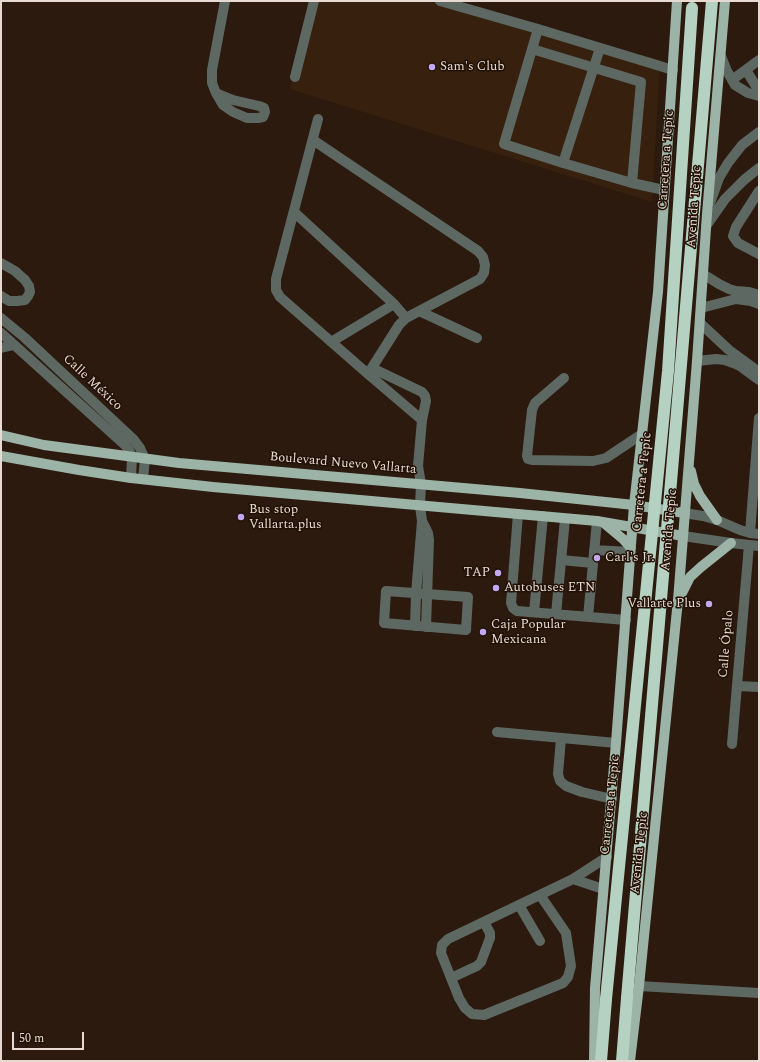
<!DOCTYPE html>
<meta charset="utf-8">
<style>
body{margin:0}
#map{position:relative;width:760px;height:1062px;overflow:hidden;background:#2b1a0d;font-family:Spectral,serif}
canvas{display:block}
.frame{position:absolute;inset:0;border:2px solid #e7dad2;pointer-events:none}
.scale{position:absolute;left:12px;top:1032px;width:72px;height:18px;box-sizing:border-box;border:2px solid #e7dad2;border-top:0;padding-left:5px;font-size:12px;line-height:14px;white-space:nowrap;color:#e7dad2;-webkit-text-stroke:3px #211105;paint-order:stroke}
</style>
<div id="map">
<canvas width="760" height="1062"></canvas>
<div class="frame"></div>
<div class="scale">50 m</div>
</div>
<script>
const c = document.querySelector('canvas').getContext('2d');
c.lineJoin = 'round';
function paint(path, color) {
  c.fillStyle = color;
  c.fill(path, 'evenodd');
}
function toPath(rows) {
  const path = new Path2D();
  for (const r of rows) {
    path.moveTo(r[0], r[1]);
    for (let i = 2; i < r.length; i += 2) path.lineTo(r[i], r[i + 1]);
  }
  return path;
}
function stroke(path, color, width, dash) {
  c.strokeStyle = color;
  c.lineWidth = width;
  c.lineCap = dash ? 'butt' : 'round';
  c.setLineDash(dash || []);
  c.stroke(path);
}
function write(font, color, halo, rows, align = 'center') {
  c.font = font + ' Spectral,serif';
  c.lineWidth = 3;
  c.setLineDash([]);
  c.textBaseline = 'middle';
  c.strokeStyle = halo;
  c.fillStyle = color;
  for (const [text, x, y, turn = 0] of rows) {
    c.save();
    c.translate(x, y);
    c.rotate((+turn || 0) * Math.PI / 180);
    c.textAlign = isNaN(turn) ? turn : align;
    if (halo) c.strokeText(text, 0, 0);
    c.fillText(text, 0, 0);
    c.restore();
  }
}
paint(toPath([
 [309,1,443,1,660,60,652,202,290,89]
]), '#37200d');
stroke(toPath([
 [440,1,538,29,673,70],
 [538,29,504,144,563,163,632,183,664,190],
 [532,49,641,82,632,183],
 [721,56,727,71,735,85,748,93,759,96],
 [746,70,759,91],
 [295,77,314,1],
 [732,80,759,60],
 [216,93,233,100,259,106,264,108,265,112,263,117,258,118,247,118,233,112,223,105,216,93,212,83,212,70,225,1],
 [318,119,276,279,276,290,280,297,368,374,422,420],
 [313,140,478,251,483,257,485,265,484,273,480,279,406,318,399,325,368,374],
 [563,163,600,48],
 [759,191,736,227,733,236,738,243,759,254],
 [710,203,719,178,728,163,742,145,759,132],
 [294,212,394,304,406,318],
 [706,226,725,199,744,180,759,168],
 [1,263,15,271,25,280,29,286,30,292,28,296,25,300,17,301,9,301,1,296],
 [703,274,719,284,729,289,736,291,749,292,759,295],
 [701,308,736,299,751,301,759,304],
 [419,311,477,338],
 [1,318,24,337,134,440,140,448,145,459,143,479],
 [700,323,729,350,759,372],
 [1,333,125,445,129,450,132,457,131,478],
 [331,342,394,304],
 [1,348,14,345],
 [697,361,716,359,725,360,733,363,740,366,759,380],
 [372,368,422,392,425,396,426,401,422,420,418,466,421,484,420,506,422,521,416,594,415,626],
 [564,378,535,403,532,410,527,456,528,459,532,460,593,461,606,458,642,434],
 [684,513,703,516,717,520,740,530,750,533,759,534],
 [518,514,511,603,513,608,517,611,626,620],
 [422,521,428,533,429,540,426,627],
 [750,533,759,418],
 [683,536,731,543,759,546],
 [594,550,630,552],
 [561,560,593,563],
 [386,591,468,597,466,630,384,623,386,591],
 [534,612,543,516],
 [556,614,565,519],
 [588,617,597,521],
 [737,686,759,687],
 [497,732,616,743],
 [561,738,558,774,560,781,566,786,582,792,612,799],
 [732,744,749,545],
 [573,879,603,889],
 [540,895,566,933,571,966,568,977,563,983,484,1015,472,1014,465,1008,459,998,441,953,442,945,448,939,573,879,607,857],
 [519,905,540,941],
 [451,978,477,966,481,962,490,938,490,933,484,922],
 [639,986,759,993]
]), '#5d6862', 10);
stroke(toPath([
 [1,435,44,445,179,463,520,493,634,505,684,513],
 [1,456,79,470,131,478,213,487,597,521,683,536],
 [691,471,694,484,700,496,717,520],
 [605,524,623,539,631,548],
 [681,595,690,577,701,567,731,543],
 [594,1061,595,988,616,743,634,505,658,292,677,1],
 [630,1061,639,986,678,600,697,361,707,214,725,1]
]), '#9cb3a7', 10);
stroke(toPath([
 [601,1061,606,999],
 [622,1061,627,998]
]), '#b4d1c2', 12);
stroke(toPath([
 [627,998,712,1],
 [606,999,668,371,692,8]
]), '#b4d1c2', 12);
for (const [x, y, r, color] of [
 [432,67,4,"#c2a8f2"],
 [241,517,4,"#c2a8f2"],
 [597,558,4,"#c2a8f2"],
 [498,573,4,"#c2a8f2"],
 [496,588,4,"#c2a8f2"],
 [709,604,4,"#c2a8f2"],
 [483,632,4,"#c2a8f2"]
]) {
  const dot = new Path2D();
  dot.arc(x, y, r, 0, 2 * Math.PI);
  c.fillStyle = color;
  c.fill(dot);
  stroke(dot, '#211105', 1.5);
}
write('13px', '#e7dad2', '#211105', [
 ["Sam's Club",440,67],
 ["Bus stop",249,510],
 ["Vallarta.plus",249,525],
 ["Carl's Jr.",605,558],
 ["TAP",490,573,"right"],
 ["Autobuses ETN",504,588],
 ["Vallarte Plus",701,604,"right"],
 ["Caja Popular",491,625],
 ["Mexicana",491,640]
], 'left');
write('13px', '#e7dad2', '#211105', [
 ["Carretera a Tepic",667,160,-86],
 ["Avenida Tepic",695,207,-86],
 ["Calle México",92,383,43],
 ["Boulevard Nuevo Vallarta",343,464,5],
 ["Carretera a Tepic",643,482,-84],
 ["Avenida Tepic",670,530,-85],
 ["Calle Ópalo",727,644,-85],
 ["Carretera a Tepic",611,805,-84],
 ["Avenida Tepic",640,853,-84]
]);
</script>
